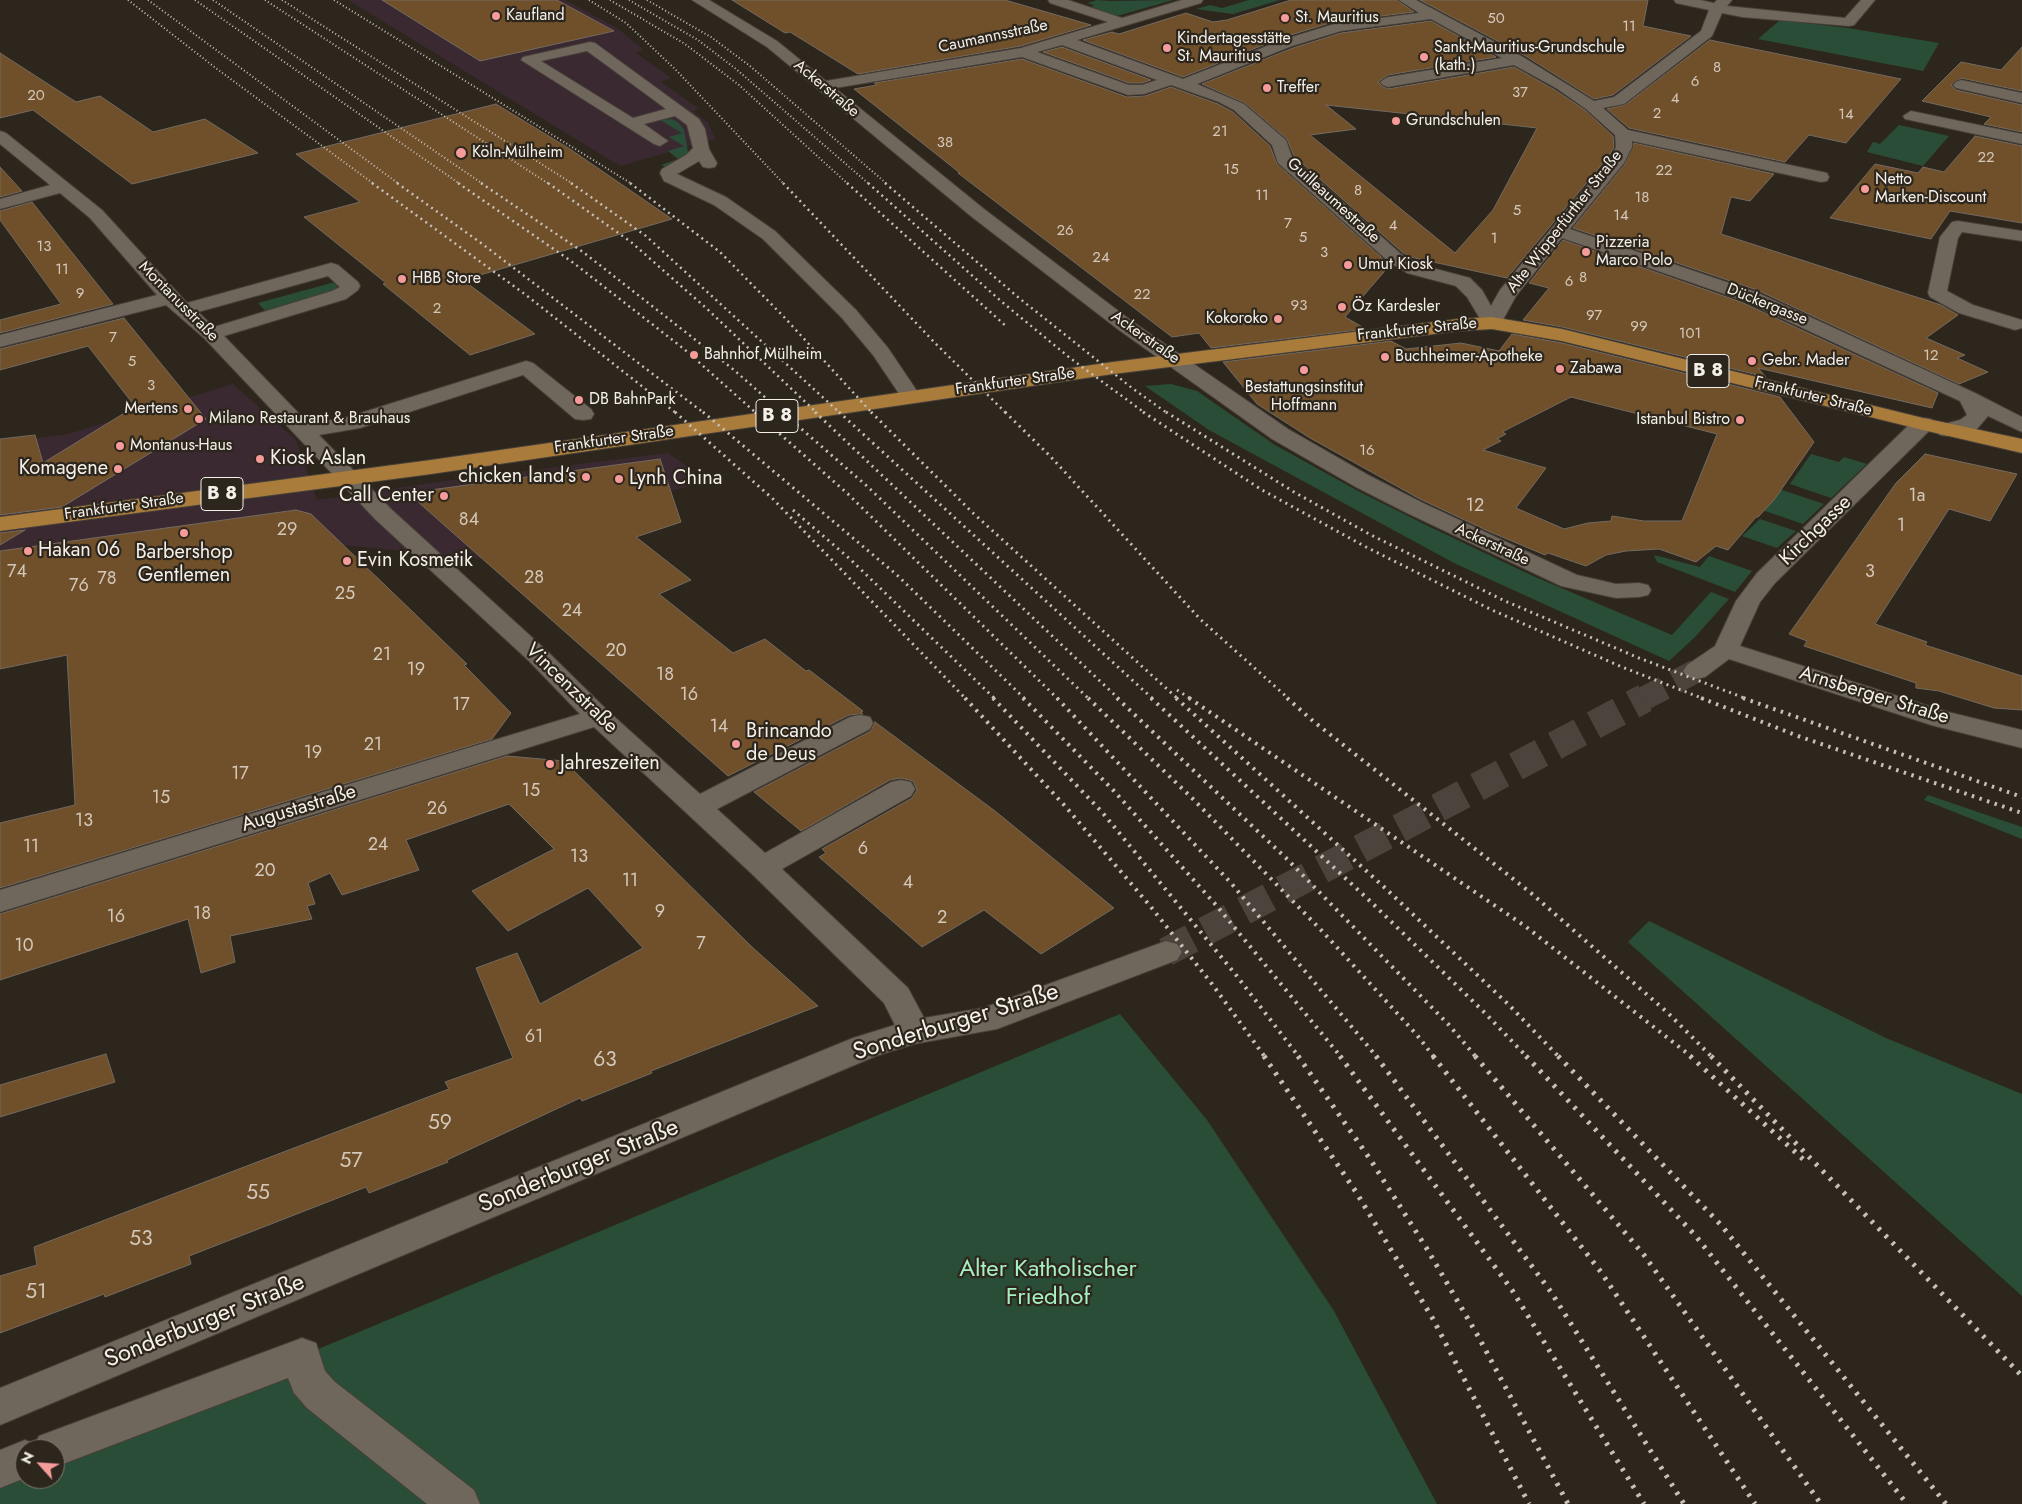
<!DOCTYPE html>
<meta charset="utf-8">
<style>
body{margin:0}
#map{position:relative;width:2022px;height:1504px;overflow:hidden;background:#2d261d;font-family:Jost,sans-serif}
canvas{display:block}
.north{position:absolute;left:15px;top:1439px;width:50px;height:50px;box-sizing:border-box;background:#2d261d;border:1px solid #7d776f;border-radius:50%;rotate:296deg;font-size:14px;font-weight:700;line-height:20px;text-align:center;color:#f5f0ea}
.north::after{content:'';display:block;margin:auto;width:18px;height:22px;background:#f59b99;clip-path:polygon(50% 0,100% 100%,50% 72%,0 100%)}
</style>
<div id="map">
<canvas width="2022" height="1504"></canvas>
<div class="north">N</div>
</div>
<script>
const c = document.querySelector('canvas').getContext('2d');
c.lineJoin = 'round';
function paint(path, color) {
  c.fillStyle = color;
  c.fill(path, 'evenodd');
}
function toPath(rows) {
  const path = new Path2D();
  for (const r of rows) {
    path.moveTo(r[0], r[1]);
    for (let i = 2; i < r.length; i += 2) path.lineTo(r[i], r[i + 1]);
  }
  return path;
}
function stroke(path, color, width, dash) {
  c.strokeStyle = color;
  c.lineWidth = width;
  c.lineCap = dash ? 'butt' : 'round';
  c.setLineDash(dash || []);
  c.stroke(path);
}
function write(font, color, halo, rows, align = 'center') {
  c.font = font + ' Jost,sans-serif';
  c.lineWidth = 4.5;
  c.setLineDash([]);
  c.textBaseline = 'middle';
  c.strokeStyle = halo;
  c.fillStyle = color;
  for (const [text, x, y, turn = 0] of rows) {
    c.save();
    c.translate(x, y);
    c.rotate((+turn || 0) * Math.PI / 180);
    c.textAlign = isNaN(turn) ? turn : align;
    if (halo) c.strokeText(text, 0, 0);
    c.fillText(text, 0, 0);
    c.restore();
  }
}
paint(toPath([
 [348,0,565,0,617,28,644,50,636,53,671,78,661,82,699,109,693,111,708,123,715,139,620,166],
 [233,384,296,440,317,500,437,482,668,453,708,481,597,511,483,559,343,545,0,621,0,443,68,434]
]), '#3b2931');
paint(toPath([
 [1097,0,1110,1,1173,0,1117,16,1091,7,1094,5,1087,3],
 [1249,0,1280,0,1233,14,1196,9,1210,5,1222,8],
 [1780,20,1848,28,1939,43,1923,71,1758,39],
 [671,119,678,122,684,130,688,152,687,158,672,166,666,167,661,165,678,159,668,151,684,146,669,137,682,133,660,120],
 [1899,125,1949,136,1923,166,1867,152,1873,142,1880,144],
 [335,282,338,285,334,292,268,314,258,303],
 [1171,384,1197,391,1275,445,1360,492,1426,525,1533,576,1672,635,1711,592,1729,599,1695,637,1669,661,1454,563,1209,430,1145,386],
 [1811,454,1839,462,1844,457,1867,464,1831,498,1790,484],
 [1779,489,1824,504,1803,524,1762,510],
 [1760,519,1796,531,1777,548,1742,536],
 [1654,555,1700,567,1709,556,1752,571,1735,592,1657,562],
 [1928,795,2022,827,2022,839,1924,800],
 [1649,921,1886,1038,2022,1094,2022,1296,1628,942],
 [1120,1014,1207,1120,1334,1311,1437,1504,0,1504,0,1482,25,1471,25,1479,55,1479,55,1459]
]), '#2a4d38');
const building = toPath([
 [382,0,557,0,614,31,480,61,382,0],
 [732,0,1005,0,1091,25,1021,46,858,74,790,32,785,33,732,0],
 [1291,0,1397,0,1414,12,1333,22,1281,38,1183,77,1083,40,1112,32,1119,34,1186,13,1213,22,1227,20,1291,0],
 [1420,0,1648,0,1643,26,1691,36,1613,95,1594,99,1524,55,1420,0],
 [1431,21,1496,57,1388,75,1378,82,1382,86,1388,89,1514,67,1555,90,1585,110,1613,136,1614,147,1609,156,1507,278,1410,257,1402,252,1294,156,1287,139,1245,103,1202,84,1293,48,1341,33,1431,21],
 [1326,105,1493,123,1537,128,1493,210,1455,253,1310,135,1356,129,1326,105],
 [1710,40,1744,47,1901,79,1846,143,1809,135,1785,162,1629,128,1607,109,1625,105,1710,40],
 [1062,47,1151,80,1142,83,1129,83,1043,52,1062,47],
 [2022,47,2022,91,1961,78,1951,85,1956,90,2022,105,2022,132,1984,124,1991,117,1922,101,1961,62,2001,70,2022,47],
 [0,53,76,102,100,96,153,132,205,119,258,153,132,184,33,110,0,118,0,53],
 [1022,59,1127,97,1145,96,1171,87,1218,104,1233,112,1270,146,1277,164,1390,265,1345,317,1366,329,1211,348,1199,333,1172,337,958,173,960,173,854,89,877,85,874,83,1022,59],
 [496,104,570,149,672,219,463,280,535,334,470,355,383,284,386,283,304,217,360,202,296,154,496,104],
 [1975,136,2022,146,2022,223,1950,211,1931,239,1830,218,1875,164,1918,173,1923,167,1944,172,1975,136],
 [1634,143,1774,174,1750,201,1731,197,1721,234,1941,305,1958,315,1926,338,1965,355,1957,358,1988,372,1959,384,1757,290,1573,228,1625,164,1634,143],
 [0,167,22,191,0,197,0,167],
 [32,202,113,304,0,333,0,320,61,304,0,220,0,211,32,202],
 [1563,240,1741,302,1938,393,1932,408,1758,368,1766,377,1562,327,1523,320,1549,288,1529,283,1563,240],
 [124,318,206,419,62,507,0,515,0,439,35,435,43,463,126,412,137,409,88,346,0,370,0,349,124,318],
 [1512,334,1562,343,1780,397,1814,442,1774,500,1758,517,1756,517,1728,550,1716,546,1696,562,1659,549,1626,551,1606,555,1586,566,1548,553,1545,555,1488,531,1420,499,1310,438,1257,404,1223,362,1391,341,1406,349,1461,343,1499,351,1512,334],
 [1571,397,1717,434,1682,521,1644,521,1612,516,1611,521,1588,523,1564,529,1516,508,1546,468,1483,450,1501,441,1497,439,1506,434,1502,432,1571,397],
 [1925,454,2017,474,1990,521,1949,509,1875,624,1927,642,1925,645,2022,676,2022,710,1994,708,1939,691,1916,688,1916,683,1804,646,1807,641,1789,634,1896,483,1925,454],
 [660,459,681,522,636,537,691,580,659,594,733,653,765,639,806,671,809,670,863,711,861,712,863,714,849,715,728,776,408,493,660,459],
 [296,510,311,514,467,664,464,665,511,713,492,739,0,888,0,823,75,805,67,655,0,669,0,551,296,510],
 [25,530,0,545,0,533,25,530],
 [875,722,995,811,1114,908,1041,954,984,910,922,947,819,857,826,853,822,849,912,798,917,790,913,781,901,778,890,780,801,831,754,792,871,731,875,722],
 [507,756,564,761,752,947,818,1006,651,1071,652,1073,582,1101,580,1098,447,1160,448,1162,369,1193,366,1187,189,1256,191,1264,105,1297,104,1294,0,1333,0,1276,37,1265,34,1247,449,1089,445,1082,513,1058,476,968,517,953,540,1004,643,948,588,888,508,931,472,891,554,849,509,804,406,840,419,870,342,895,330,873,308,883,315,904,307,906,312,919,230,936,235,962,201,973,188,919,0,980,0,914,507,756],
 [106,1054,115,1082,0,1117,0,1085,106,1054]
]);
paint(building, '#70502a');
stroke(building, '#736a60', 1);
stroke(toPath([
 [1643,699,1696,671]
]), '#4b443c', 24, [24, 12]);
stroke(toPath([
 [1166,952,1645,698]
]), '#4b443c', 29, [29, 15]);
const minor = toPath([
 [692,0,709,0,777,41,826,81,1021,48,1108,22,1050,3,1048,0,1068,0,1122,18,1182,0,1203,0,1201,3,1077,40,1183,79,1282,40,1334,24,1419,13,1399,0,1416,0,1523,57,1594,101,1614,97,1701,31,1709,10,1676,3,1674,0,1700,0,1714,3,1717,0,1732,0,1727,6,1845,18,1861,0,1875,0,1854,25,1849,26,1742,17,1722,13,1712,36,1624,104,1603,108,1628,130,1827,173,1829,177,1827,181,1821,182,1632,141,1632,147,1624,163,1570,229,1756,292,1975,393,2022,417,2022,432,1988,416,1976,430,1948,436,1940,435,1937,430,1940,425,1960,420,1967,415,1960,401,1742,300,1562,238,1516,296,1499,327,1485,327,1467,297,1456,286,1407,273,1389,262,1278,163,1272,145,1234,110,1219,102,1171,85,1144,94,1128,95,1022,57,835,88,984,209,1133,322,1288,429,1370,476,1423,503,1577,575,1616,584,1639,583,1648,585,1651,590,1648,595,1639,597,1616,598,1561,586,1407,513,1354,486,1272,439,1119,330,972,217,767,47,692,0],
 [1431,19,1502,58,1388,77,1380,82,1383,85,1388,87,1514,65,1556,88,1586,109,1615,135,1616,147,1611,157,1500,290,1491,306,1482,290,1470,278,1421,265,1401,254,1292,157,1286,140,1244,104,1197,84,1292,46,1341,31,1431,19],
 [1062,45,1157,80,1142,85,1129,85,1037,52,1062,45],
 [590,42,595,43,699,119,705,129,709,149,717,163,715,167,709,168,703,167,699,161,677,174,726,197,775,231,856,310,888,348,921,397,918,401,911,403,904,401,873,355,842,318,763,239,714,205,664,181,660,173,662,169,686,155,693,148,687,125,675,116,644,124,668,141,660,146,654,144,521,60,523,57,590,42],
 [587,51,609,67,666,109,633,118,541,61,587,51],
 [1961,80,2022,93,2022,103,1956,88,1953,85,1956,82,1961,80],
 [1911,111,2022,134,2022,144,1905,119,1903,116,1911,111],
 [0,131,6,133,102,210,187,303,331,263,338,265,358,282,360,286,358,290,346,299,224,336,309,424,348,417,526,361,533,363,591,409,594,414,591,419,583,420,575,419,523,375,360,428,319,435,391,509,547,651,608,711,700,794,850,717,860,715,870,717,873,723,870,729,717,809,765,853,891,782,901,780,911,782,915,789,911,796,782,869,908,988,924,1018,983,1008,1166,941,1177,944,1182,952,1177,960,997,1029,914,1044,876,1056,0,1425,0,1388,853,1038,895,1025,884,1003,752,874,594,727,0,912,0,890,580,714,529,661,375,519,204,338,166,305,0,347,0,335,157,295,90,218,60,193,0,209,0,199,50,185,0,144,0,131],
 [328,276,340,287,332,291,214,327,198,312,328,276],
 [1958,221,2022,231,2022,241,1962,232,1958,238,1947,291,1973,305,2022,320,2022,328,2015,330,1959,313,1930,297,1928,293,1940,237,1952,222,1958,221],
 [1923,418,1931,419,1934,424,1931,429,1775,583,1760,602,1740,646,1948,712,2022,730,2022,748,1931,725,1729,659,1705,677,1696,679,1687,677,1683,671,1687,665,1715,646,1736,601,1757,573,1915,419,1923,418],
 [302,1338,316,1343,325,1371,335,1382,474,1490,480,1504,427,1504,307,1408,294,1393,288,1378,55,1467,55,1449,25,1449,25,1478,0,1488,0,1450,25,1440,35,1444,39,1436,302,1338]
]);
const major = toPath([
 [1492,317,1562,329,1923,418,2022,439,2022,453,1923,430,1562,341,1492,329,1458,331,1113,374,431,474,0,531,0,517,431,460,1113,362,1458,319,1492,317]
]);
stroke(minor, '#474039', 2);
stroke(major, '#474039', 2);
paint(minor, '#6f665c');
paint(major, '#a97c3c');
stroke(toPath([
 [128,0,217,69,374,184],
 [148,0,399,184],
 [195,0,460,184],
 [213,0,483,184],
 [265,0,549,184],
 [282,0,573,184],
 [334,0,632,184],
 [589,0,626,23,675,69,784,184],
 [610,0,685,44,739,85,848,184],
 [629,0,698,40,736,69,869,184],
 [647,0,711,37,750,66,887,184]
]), '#c6c0b9', 2, [1, 2.5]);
stroke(toPath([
 [372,183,526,295,676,413],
 [397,183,481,243,704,413],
 [458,183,571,261,684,349,756,413],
 [481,183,583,252,734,370,783,413],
 [548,183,631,242,705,307,817,413],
 [571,183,646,236,840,413],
 [630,183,720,252,784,317,872,413],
 [783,183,935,343,1006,413],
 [847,183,1007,327],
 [868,183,1002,302,1070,358,1145,413],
 [885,183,1019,298,1132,388,1167,413]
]), '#c6c0b9', 2.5, [2, 4]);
stroke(toPath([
 [675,412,773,499,966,699],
 [703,412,897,575,1025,699],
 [755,412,848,494,1058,699],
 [782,412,868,487,1089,699],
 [815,412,1119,699],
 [839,412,1153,699],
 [871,412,973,513,1178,699],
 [1005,412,1051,457,1200,619,1289,699],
 [1143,412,1262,490,1366,547,1492,610,1622,667,1704,699],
 [1166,412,1294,492,1371,535,1505,601,1639,658,1747,699],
 [793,510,850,559,995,699],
 [1177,690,1191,699]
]), '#c6c0b9', 3, [2, 4.5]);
stroke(toPath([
 [965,698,1065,806,1151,907,1212,984,1265,1057],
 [993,698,1102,812,1236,975,1299,1057],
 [1023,698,1114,791,1216,905,1341,1057],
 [1057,698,1231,883,1377,1057],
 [1088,698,1192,798,1322,931,1417,1035,1434,1057],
 [1117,698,1287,859,1449,1025,1476,1057],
 [1151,698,1370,901,1485,1013,1527,1057],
 [1176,698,1384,887,1509,1005,1559,1057],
 [1189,698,1525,926,1692,1057],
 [1287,698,1313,721,1531,893,1668,1013,1712,1057],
 [1701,698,1798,736,2022,813],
 [1743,698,2022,797]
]), '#c6c0b9', 4, [2.5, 5.5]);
stroke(toPath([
 [1264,1056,1356,1192,1433,1319,1529,1504],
 [1298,1056,1370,1159,1427,1249,1478,1336,1568,1504],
 [1340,1056,1512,1290,1644,1504],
 [1376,1056,1551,1292,1684,1504],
 [1433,1056,1601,1272,1755,1504],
 [1475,1056,1644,1255,1821,1504],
 [1526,1056,1695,1235,1907,1504],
 [1558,1056,1721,1225,1946,1504],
 [1690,1056,1806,1162],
 [1711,1056,2022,1376]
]), '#c6c0b9', 5, [3, 7]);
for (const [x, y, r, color] of [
 [496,16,5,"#f59b99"],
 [1285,18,5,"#f59b99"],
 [1167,48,5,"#f59b99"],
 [1424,57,5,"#f59b99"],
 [1267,88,5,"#f59b99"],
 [1396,121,5,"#f59b99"],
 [461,153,6,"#f59b99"],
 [1865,189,5,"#f59b99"],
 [1586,252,5,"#f59b99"],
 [1348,265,5,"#f59b99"],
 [402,279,5,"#f59b99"],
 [1342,307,5,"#f59b99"],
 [1278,319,5,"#f59b99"],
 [694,355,5,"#f59b99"],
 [1385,357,5,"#f59b99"],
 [1752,361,5,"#f59b99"],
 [1560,369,5,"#f59b99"],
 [1304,370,5,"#f59b99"],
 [579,400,5,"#f59b99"],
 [188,409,5,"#f59b99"],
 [199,419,5,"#f59b99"],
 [1740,420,5,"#f59b99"],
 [120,446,5,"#f59b99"],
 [260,459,5,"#f59b99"],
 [118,469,5,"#f59b99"],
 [586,477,5,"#f59b99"],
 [619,479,5,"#f59b99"],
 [444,496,5,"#f59b99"],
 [184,533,5,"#f59b99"],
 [28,551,5,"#f59b99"],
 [347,561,5,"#f59b99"],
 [736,744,5,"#f59b99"],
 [550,764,5,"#f59b99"]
]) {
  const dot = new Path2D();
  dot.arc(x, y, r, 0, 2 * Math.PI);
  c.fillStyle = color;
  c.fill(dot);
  stroke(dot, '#2d261d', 2);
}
write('15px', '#d4c8ba', null, [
 ["50",1496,19],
 ["11",1629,27],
 ["8",1717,68],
 ["6",1695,82],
 ["37",1520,93],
 ["20",36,96],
 ["4",1675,99],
 ["2",1657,114],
 ["14",1846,115],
 ["21",1220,132],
 ["38",945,143],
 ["22",1986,158],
 ["15",1231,170],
 ["22",1664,171],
 ["8",1358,191],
 ["11",1262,196],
 ["18",1642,198],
 ["5",1517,211],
 ["14",1621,216],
 ["7",1288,224],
 ["4",1393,226],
 ["26",1065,231],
 ["5",1303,238],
 ["1",1494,239],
 ["13",44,247],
 ["3",1324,253],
 ["24",1101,258],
 ["11",62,270],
 ["8",1583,278],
 ["6",1569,282],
 ["9",80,294],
 ["22",1142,295],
 ["93",1299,306],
 ["2",437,309],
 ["97",1594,316],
 ["99",1639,327],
 ["101",1690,334],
 ["7",113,338],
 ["12",1931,356],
 ["5",132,362],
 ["3",151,386],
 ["16",1367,451]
]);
write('16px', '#f5f0ea', '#2d261d', [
 ["Kaufland",506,16],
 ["St. Mauritius",1295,18],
 ["Kindertagesstätte",1177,39],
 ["St. Mauritius",1177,57],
 ["Sankt-Mauritius-Grundschule",1434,48],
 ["(kath.)",1434,66],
 ["Treffer",1277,88],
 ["Grundschulen",1406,121],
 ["Köln-Mülheim",472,153],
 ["Netto",1875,180],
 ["Marken-Discount",1875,198],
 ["Pizzeria",1596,243],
 ["Marco Polo",1596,261],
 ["Umut Kiosk",1358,265],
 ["HBB Store",412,279],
 ["Öz Kardesler",1352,307],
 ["Kokoroko",1268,319,"right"],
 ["Bahnhof Mülheim",704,355],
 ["Buchheimer-Apotheke",1395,357],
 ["Gebr. Mader",1762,361],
 ["Zabawa",1570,369],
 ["Bestattungsinstitut",1304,388,"center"],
 ["Hoffmann",1304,406,"center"],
 ["DB BahnPark",589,400],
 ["Mertens",178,409,"right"],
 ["Milano Restaurant & Brauhaus",209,419],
 ["Istanbul Bistro",1730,420,"right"],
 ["Montanus-Haus",130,446]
], 'left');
write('16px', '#f5f0ea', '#2d261d', [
 ["Caumannsstraße",993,37,-12],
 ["Ackerstraße",826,89,40],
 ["Guilleaumestraße",1333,201,42],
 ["Alte Wipperfürther Straße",1565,222,-52],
 ["Montanusstraße",178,302,45],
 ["Dückergasse",1767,305,22],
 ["Frankfurter Straße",1417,330,-6],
 ["Ackerstraße",1145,338,35],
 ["Frankfurter Straße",1015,382,-8],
 ["Frankfurter Straße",1813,397,14],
 ["Frankfurter Straße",614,440,-8],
 ["Frankfurter Straße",124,507,-8],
 ["Ackerstraße",1492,545,25]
]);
write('18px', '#d4c8ba', null, [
 ["1a",1917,497],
 ["12",1475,507],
 ["84",469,521],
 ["1",1901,527],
 ["29",287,531],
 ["74",17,573],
 ["3",1870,573],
 ["28",534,579],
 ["78",107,580],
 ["76",79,587],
 ["25",345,595],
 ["24",572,612],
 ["20",616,652],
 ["21",382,656],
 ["19",416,671],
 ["18",665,676],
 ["16",689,696],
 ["17",461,706],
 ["14",719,728],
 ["21",373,746],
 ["19",313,754],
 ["17",240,775],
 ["15",531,792],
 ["15",161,799],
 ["26",437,810],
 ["13",84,822],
 ["24",378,846],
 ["11",31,848],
 ["6",863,850],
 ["13",579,858],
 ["20",265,872],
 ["11",630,882],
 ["4",908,884],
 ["9",660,913],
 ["18",202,915],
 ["16",116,918],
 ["2",942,919],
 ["7",701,945],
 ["10",24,947],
 ["61",534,1038]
]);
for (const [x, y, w] of [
 [1708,371,42],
 [777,416,42],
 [222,494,42]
]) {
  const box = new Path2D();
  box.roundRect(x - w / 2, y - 16.5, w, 33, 4);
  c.fillStyle = '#2d261d';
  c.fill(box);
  stroke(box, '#f5f0ea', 1);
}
write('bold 19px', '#f5f0ea', null, [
 ["B 8",1708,371],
 ["B 8",777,416],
 ["B 8",222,494]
]);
write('20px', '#f5f0ea', '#2d261d', [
 ["Kiosk Aslan",270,459],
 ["Komagene",108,469,"right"],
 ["chicken land‘s",576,477,"right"],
 ["Lynh China",629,479],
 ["Call Center",434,496,"right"],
 ["Hakan 06",38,551],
 ["Barbershop",184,553,"center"],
 ["Gentlemen",184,576,"center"],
 ["Evin Kosmetik",357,561],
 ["Brincando",746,732],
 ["de Deus",746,755],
 ["Jahreszeiten",560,764]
], 'left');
write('20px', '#f5f0ea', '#2d261d', [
 ["Kirchgasse",1816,531,-44],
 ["Vincenzstraße",571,689,44],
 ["Arnsberger Straße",1874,696,17],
 ["Augustastraße",299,809,-17]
]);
write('21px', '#d4c8ba', null, [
 ["63",605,1061],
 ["59",440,1124],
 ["57",351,1162],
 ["55",258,1194],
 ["53",141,1240],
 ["51",36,1293]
]);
write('24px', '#f5f0ea', '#2d261d', [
 ["Sonderburger Straße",956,1023,-17],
 ["Sonderburger Straße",579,1167,-22],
 ["Sonderburger Straße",205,1322,-22]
]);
write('24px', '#a5f0c2', '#2d261d', [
 ["Alter Katholischer",1048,1270],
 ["Friedhof",1048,1298]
]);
</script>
